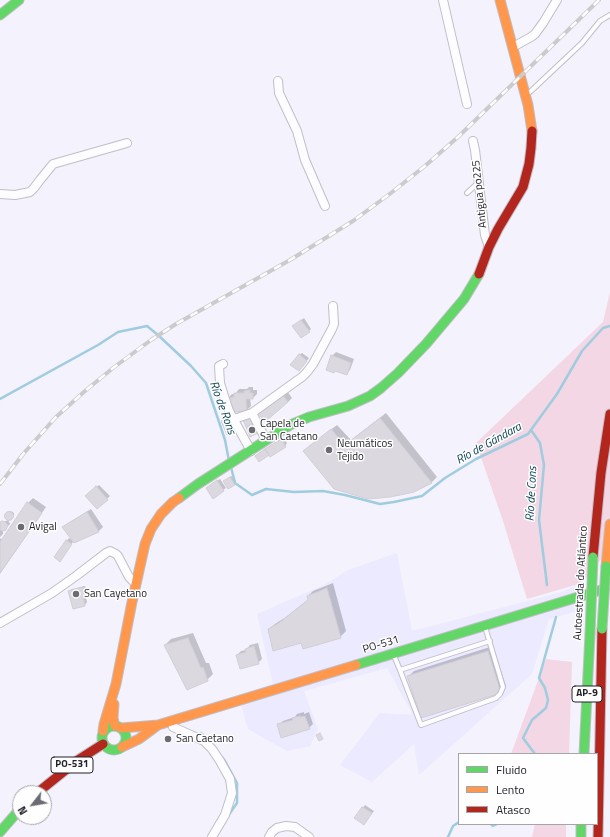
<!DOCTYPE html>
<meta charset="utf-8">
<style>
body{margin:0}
#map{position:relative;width:610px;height:837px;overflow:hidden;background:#f4f2fc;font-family:"Titillium Web",sans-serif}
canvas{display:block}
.legend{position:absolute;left:458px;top:753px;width:140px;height:72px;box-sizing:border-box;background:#fefefe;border:1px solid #a6a6a9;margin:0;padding:5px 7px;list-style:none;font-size:12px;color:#23222a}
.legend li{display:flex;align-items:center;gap:8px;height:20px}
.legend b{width:20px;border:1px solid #a6a6a9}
.north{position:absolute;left:12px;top:785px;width:40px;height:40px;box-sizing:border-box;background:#fefefe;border:1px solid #a6a6a9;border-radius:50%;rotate:239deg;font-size:11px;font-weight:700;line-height:16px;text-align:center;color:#23222a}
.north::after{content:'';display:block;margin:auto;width:14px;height:18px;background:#6c6b74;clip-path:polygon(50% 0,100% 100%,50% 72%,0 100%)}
</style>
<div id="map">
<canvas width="610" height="837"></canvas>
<ul class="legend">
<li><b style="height:5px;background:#63d668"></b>Fluido</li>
<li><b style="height:5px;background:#ff974d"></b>Lento</li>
<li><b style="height:5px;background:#b3261e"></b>Atasco</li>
</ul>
<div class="north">N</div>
</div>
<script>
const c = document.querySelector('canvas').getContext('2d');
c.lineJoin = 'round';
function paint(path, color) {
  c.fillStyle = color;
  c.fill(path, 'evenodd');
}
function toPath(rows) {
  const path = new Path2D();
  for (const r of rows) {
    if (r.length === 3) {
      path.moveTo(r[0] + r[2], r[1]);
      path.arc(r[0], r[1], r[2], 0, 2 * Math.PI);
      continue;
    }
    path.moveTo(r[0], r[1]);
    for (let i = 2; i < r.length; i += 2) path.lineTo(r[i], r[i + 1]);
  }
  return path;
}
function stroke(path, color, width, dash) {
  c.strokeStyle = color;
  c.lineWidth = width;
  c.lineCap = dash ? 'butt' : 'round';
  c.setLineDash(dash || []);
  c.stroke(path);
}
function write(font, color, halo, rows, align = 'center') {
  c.font = font + ' "Titillium Web",sans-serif';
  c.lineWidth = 3;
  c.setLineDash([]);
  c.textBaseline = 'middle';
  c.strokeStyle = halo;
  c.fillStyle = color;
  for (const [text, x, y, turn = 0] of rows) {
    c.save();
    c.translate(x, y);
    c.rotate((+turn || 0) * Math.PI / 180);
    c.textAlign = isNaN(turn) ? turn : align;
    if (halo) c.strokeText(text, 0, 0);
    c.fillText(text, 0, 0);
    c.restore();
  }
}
paint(toPath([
 [397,553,412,631,562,592,582,583,581,610,549,619,532,674,419,775,414,744,372,782,340,765,380,713,413,715,387,668,304,691,318,729,310,746,287,751,248,729,238,695,273,684,257,614,326,584,348,570]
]), '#eceafe');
paint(toPath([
 [610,292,610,548,582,583,527,599,503,521,476,443,603,322],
 [546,659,572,662,569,754,511,754],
 [535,824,566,824,566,837,532,837]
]), '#f4d7e4');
paint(toPath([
 [304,318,311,329,309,331,296,324],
 [336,352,354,359,350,370,346,374,332,356],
 [302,353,309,358,301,368,299,355],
 [249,387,253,387,253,390,257,390,257,394,253,398,250,398,251,406,247,410,228,398,232,394,235,394,239,389,247,389],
 [287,391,292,398,288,402,259,413],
 [386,413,437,477,431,483,309,446,337,425,351,440],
 [283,437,287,443,285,446,259,453],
 [233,475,236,482,234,485,225,481],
 [220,479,226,488,213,497,209,486],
 [99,485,110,496,97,508,89,493],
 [33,498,46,507,0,574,0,538,2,540,28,503],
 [91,509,103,527,99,531,73,542,62,558,55,557,69,538,73,541,64,527,68,523],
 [11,511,14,513,14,515,12,519,8,520,10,524,5,529,2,530,3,532,3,534,0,537,0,524,8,520,6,515,8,512],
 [333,583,346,631,340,637,302,642,269,629,275,624,286,617,309,599,308,596,313,591],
 [85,586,87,592,85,594,87,602,85,605,73,607,69,591,72,589],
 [193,633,206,663,209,663,213,674,207,680,165,645,171,639],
 [258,643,262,659,258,663,237,655,241,651,246,650,250,645],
 [493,646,506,686,501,692,408,677,414,671],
 [304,712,304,714,309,712,313,724,309,728,279,725,283,721,295,717,297,714],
 [365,805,374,811,366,821,356,818]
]), '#0003');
stroke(toPath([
 [0,399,98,345,118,332,147,326,158,335,191,366,206,383,225,440,229,461],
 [531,430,540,443,544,465,539,520,547,585],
 [231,467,235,483,252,495,266,489,294,492,323,491,345,495,380,504,394,502,422,496,445,478,476,459,528,434,557,394,582,351,603,328,610,326],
 [201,733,206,738],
 [535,754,523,738,532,720,546,708,548,700,545,688,539,678,556,617],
 [222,757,225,761,237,783,237,803,228,816],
 [491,824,493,826,497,824],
 [448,837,453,826,459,822]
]), '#a0ccdf', 2.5);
const building = toPath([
 [301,320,310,332,301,338,292,326,301,320],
 [299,354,307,361,299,371,290,365,299,354],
 [331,355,351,363,347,375,335,371,334,373,326,370,331,355],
 [250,390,250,393,253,393,253,399,246,399,247,411,233,412,227,398,234,397,234,393,244,393,244,391,250,390],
 [282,394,288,402,265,422,258,413,282,394],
 [252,415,254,423,246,427,242,418,252,415],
 [231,417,237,430,227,435,221,421,231,417],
 [380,418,432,483,414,492,405,494,390,497,368,499,334,489,303,451,331,429,345,445,380,418],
 [254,424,258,433,250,437,246,427,254,424],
 [281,439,286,447,270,457,265,449,281,439],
 [265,449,269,455,259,462,255,456,265,449],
 [230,477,235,485,228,489,223,481,230,477],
 [217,480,224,491,213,499,206,488,217,480],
 [96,486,108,500,97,509,85,496,96,486],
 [27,502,42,513,0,573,0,542,27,502],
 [9,516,4.5],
 [87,512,99,532,74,543,62,527,87,512],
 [2,521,5,522,8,525,6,530,3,531,0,530,0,522,2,521],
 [66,540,72,544,60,562,54,557,66,540],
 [83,587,85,596,83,596,85,606,73,609,68,591,83,587],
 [327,588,341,638,303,649,301,643,273,651,268,629,279,623,308,600,307,596,327,588],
 [188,638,201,668,203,667,208,681,187,690,164,645,188,638],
 [254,646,259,664,240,669,236,655,246,652,245,649,254,646],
 [488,651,501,693,421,718,407,676,488,651],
 [300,716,300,717,305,716,310,729,281,738,277,724,293,720,292,718,300,716],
 [320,733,323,739,319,741,316,735,320,733],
 [362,807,372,813,364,825,354,818,362,807]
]);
paint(building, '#dcd8e0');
stroke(building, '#d1ced6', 1);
const lane = toPath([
 [527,94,531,91,582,43,600,21,610,15],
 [467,193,479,182],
 [395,658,400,670,490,641],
 [400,670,421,725,496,698,500,694,503,687,486,630]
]);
const street = toPath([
 [443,0,467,104],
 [513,47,531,37,535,34,543,23,557,0],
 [278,81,279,93,297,131,305,160,325,206],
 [473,141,475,150,485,235,489,247],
 [0,194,15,195,30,192,34,188,40,180,53,164,127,143],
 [223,364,219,366,220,383,224,396,229,411,251,451],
 [252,413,266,440],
 [234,419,252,413,295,382,302,377,307,372,313,364,332,329,334,324,333,306],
 [0,623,52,593,76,576,106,553,110,551,116,554,118,556,129,577,136,584],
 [173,727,204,741,212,749,220,761,230,779,232,793,225,815,212,837],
 [269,837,272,832,277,828,286,826,295,827,309,837]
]);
const fast = toPath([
 [0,15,19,0],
 [179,498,198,484,290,425,309,417,348,406,370,396,381,388,398,373,426,344,464,299,479,274],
 [356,665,601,590],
 [114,738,12],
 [584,754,590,634],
 [581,824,581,837],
 [0,832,20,809]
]);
const slow = toPath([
 [500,0,528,105,532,131],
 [606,566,610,524],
 [114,704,113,718,115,726],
 [121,728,158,725,356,665],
 [103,731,104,724,116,684,132,602,145,544,151,529,161,514,173,502,179,498],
 [122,747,139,739,158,725]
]);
const jam = toPath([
 [479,274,489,247,498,229,523,187,529,164,531,148,532,131],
 [593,557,601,473,610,414],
 [37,793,78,760,103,744],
 [598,837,602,629]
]);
stroke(lane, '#c0bec7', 6);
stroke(street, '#c0bec7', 10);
stroke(fast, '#c0bec7', 11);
stroke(slow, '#c0bec7', 11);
stroke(jam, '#c0bec7', 11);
stroke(lane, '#fdfdff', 4);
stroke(street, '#fdfdff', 8);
stroke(fast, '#63d668', 9);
stroke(slow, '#ff974d', 9);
stroke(jam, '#b3261e', 9);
const rail = toPath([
 [0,484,24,453,56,417,85,391,113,368,151,340,176,324,290,260,353,221,391,193,425,166,458,137,599,0]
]);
stroke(rail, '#cbcbce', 4);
stroke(rail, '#fefefe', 2.5, [8]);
const fastBridge = toPath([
 [602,629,606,566],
 [590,634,593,557]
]);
stroke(fastBridge, '#c0bec7', 11, []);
stroke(fastBridge, '#63d668', 9);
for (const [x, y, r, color] of [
 [252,430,4,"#6c6b74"],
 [329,450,4,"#6c6b74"],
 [21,527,4,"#6c6b74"],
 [76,594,4,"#6c6b74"],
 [168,739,4,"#6c6b74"]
]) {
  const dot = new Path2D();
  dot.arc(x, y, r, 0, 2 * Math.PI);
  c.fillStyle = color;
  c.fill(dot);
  stroke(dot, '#fefefe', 1.5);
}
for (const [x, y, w] of [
 [587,694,30],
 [72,765,42]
]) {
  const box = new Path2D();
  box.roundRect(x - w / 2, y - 8, w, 16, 3);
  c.fillStyle = '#fefefe';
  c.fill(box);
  stroke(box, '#23222a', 1);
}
write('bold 10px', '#23222a', null, [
 ["AP-9",587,694],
 ["PO-531",72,765]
]);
write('11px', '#23222a', '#fefefe', [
 ["Antigua po225",480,194,-96],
 ["Autoestrada do Atlántico",581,583,-87],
 ["PO-531",381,645,-17]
]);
write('11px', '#23222a', '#fefefe', [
 ["Capela de",260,424],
 ["San Caetano",260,437],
 ["Neumáticos",337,444],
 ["Tejido",337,457],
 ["Avigal",29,527],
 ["San Cayetano",84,594],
 ["San Caetano",176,739]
], 'left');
write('italic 12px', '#033e4e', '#fefefe', [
 ["Río de Rons",222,408,70],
 ["Río de Gándara",489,444,-29],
 ["Río de Cons",532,494,-87]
]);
</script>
